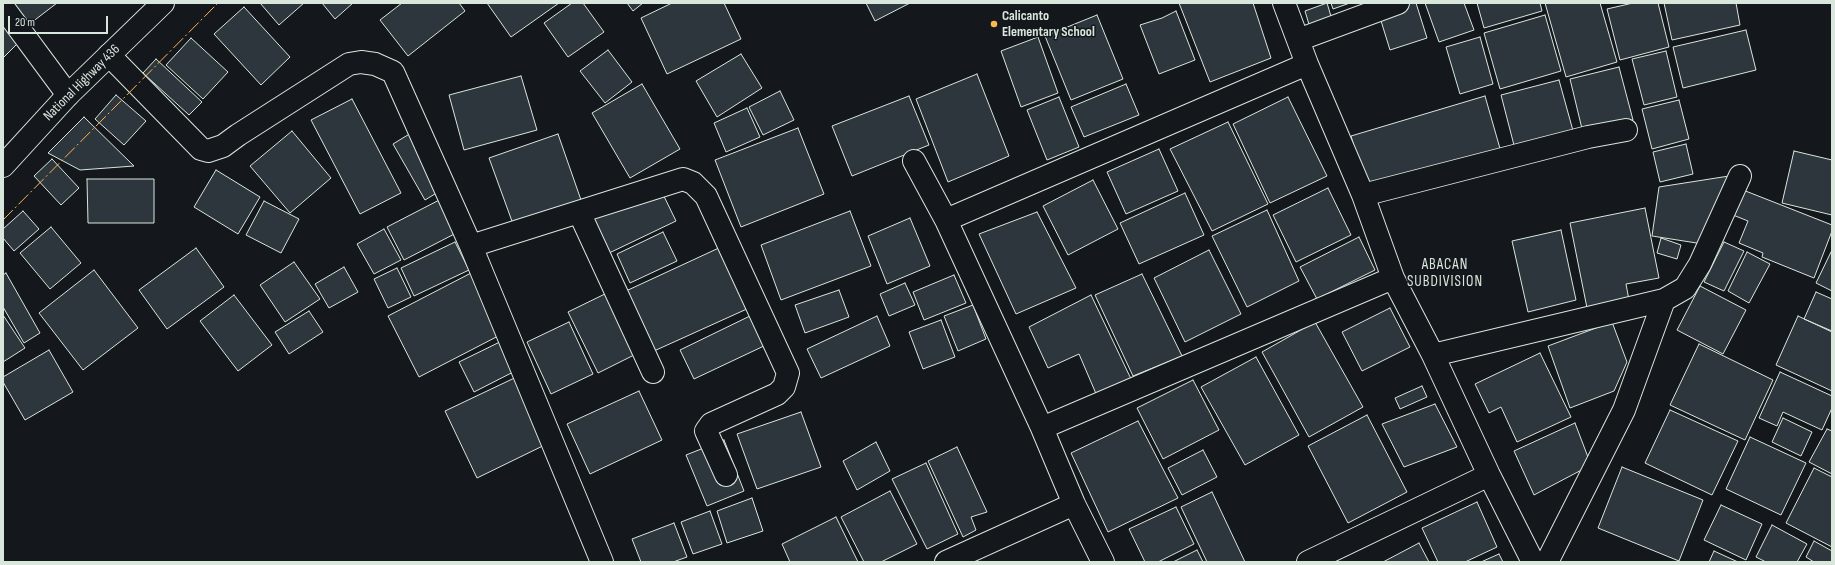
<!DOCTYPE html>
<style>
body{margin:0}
#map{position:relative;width:1835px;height:565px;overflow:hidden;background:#14181c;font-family:"Sofia Sans Condensed",sans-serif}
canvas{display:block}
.frame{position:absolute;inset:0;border:4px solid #d8e6dc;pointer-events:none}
.scale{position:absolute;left:8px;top:16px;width:100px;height:18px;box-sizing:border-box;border:2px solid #d8e6dc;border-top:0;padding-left:5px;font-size:12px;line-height:14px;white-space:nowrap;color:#d8e6dc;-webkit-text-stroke:3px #14181c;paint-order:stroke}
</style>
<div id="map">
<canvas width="1835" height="565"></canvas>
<div class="frame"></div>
<div class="scale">20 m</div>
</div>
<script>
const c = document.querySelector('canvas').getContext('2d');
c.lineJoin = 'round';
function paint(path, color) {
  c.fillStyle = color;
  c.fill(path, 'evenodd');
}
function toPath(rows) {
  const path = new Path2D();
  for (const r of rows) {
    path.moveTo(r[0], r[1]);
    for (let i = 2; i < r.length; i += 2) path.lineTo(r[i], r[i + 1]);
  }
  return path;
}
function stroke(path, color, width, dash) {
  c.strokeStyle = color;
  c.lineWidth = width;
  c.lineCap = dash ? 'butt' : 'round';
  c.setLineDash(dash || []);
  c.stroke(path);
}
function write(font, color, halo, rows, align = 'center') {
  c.font = font + ' "Sofia Sans Condensed",sans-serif';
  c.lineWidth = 3;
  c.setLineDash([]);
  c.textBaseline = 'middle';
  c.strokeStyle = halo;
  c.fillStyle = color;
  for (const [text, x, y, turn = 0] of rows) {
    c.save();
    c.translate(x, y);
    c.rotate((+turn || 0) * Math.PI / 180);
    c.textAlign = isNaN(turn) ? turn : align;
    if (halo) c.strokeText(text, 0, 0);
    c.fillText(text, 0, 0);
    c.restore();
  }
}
const building = toPath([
 [9,3,57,3,27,26,9,3],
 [260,3,304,3,279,25,260,3],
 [322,3,353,3,335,19,322,3],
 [402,3,459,3,465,11,408,56,380,20,402,3],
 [487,3,559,3,511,37,487,3],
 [572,3,583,3,604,32,568,57,544,23,572,3],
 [627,3,643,3,633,11,627,3],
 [672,3,724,3,741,39,667,74,641,18,672,3],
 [866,3,910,3,875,21,866,3],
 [1179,3,1253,3,1271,58,1210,82,1179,3],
 [1327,3,1333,23,1311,31,1305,11,1327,3],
 [1331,3,1350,3,1333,9,1331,3],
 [1406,3,1416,3,1427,38,1390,50,1378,11,1406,3],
 [1425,3,1464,3,1474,30,1439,42,1425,3],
 [1477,3,1540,3,1542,11,1484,28,1477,3],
 [1545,3,1600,3,1617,62,1566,77,1545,3],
 [1633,3,1658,3,1669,47,1620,60,1607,9,1633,3],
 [1664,3,1736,3,1740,25,1672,40,1664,3],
 [244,7,290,57,261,85,214,34,244,7],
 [1176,11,1195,60,1159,74,1140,25,1162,18,1176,11],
 [1097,15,1123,79,1071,100,1045,36,1097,15],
 [1545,15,1561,71,1500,89,1484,33,1545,15],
 [3,25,20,41,3,58,3,25],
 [1746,30,1756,70,1683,88,1673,47,1746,30],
 [1038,37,1058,93,1021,107,1001,51,1038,37],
 [1480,37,1493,84,1460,94,1446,47,1480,37],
 [191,38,228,72,203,99,166,65,191,38],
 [608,50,632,82,605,103,580,71,608,50],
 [1666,51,1677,97,1644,105,1632,59,1666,51],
 [741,54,762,88,717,117,696,81,741,54],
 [156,59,202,102,189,115,143,73,156,59],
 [1619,67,1633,120,1583,133,1570,79,1619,67],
 [977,74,1009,156,948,182,916,99,977,74],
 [521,76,537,130,464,150,449,95,521,76],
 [1559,80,1575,138,1516,153,1501,95,1559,80],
 [642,84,680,149,630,178,592,113,642,84],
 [1126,84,1139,115,1084,137,1071,107,1126,84],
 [780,91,794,120,763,135,749,107,780,91],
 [116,95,146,121,124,145,95,119,116,95],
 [909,96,929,145,852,176,832,126,909,96],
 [1485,96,1501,152,1367,192,1351,136,1485,96],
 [1059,97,1079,147,1047,160,1027,110,1059,97],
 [1288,97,1327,176,1270,203,1233,124,1288,97],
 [352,99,401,193,360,214,311,120,352,99],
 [1679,100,1689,139,1652,149,1642,109,1679,100],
 [747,108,760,137,726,152,714,123,747,108],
 [84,117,134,166,80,170,48,153,84,117],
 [1228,122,1268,204,1212,231,1170,149,1228,122],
 [798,128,824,194,741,227,715,160,798,128],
 [416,130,448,186,425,200,393,144,416,130],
 [292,131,331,178,290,213,250,166,292,131],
 [558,134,581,200,513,224,489,158,558,134],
 [1686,144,1693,174,1660,182,1653,152,1686,144],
 [1159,149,1178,191,1126,214,1107,172,1159,149],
 [1794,151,1832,160,1832,215,1782,203,1794,151],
 [52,159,79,188,61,205,34,176,52,159],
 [216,170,260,197,238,234,194,207,216,170],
 [1729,176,1703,244,1652,236,1659,187,1729,176],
 [87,179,154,179,154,223,88,223,87,179],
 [1093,180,1118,229,1068,255,1043,206,1093,180],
 [659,186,676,221,607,254,590,219,659,186],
 [1328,188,1351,235,1296,262,1273,215,1328,188],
 [1743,190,1832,225,1832,231,1814,278,1762,257,1763,253,1739,243,1748,221,1733,215,1743,190],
 [1185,193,1204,235,1139,264,1120,223,1185,193],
 [447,196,464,229,404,260,387,227,447,196],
 [264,201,299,219,281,253,246,235,264,201],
 [1645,208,1659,278,1626,284,1629,300,1587,308,1570,223,1645,208],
 [1267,210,1299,281,1247,307,1212,236,1267,210],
 [23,211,39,229,14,251,3,238,3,229,23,211],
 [850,211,871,266,781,300,761,245,850,211],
 [1037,212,1076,288,1016,314,979,234,1037,212],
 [910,218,930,266,887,284,868,236,910,218],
 [51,227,81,263,50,289,20,253,51,227],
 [384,229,401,260,374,274,357,244,384,229],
 [1561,230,1576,300,1528,312,1512,241,1561,230],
 [663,232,677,261,630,283,617,254,663,232],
 [1359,237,1375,270,1317,299,1300,267,1359,237],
 [1661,238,1681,245,1677,259,1657,253,1661,238],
 [455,242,469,270,414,296,401,268,455,242],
 [1724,242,1744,251,1724,291,1704,282,1724,242],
 [721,247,749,308,654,351,626,291,721,247],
 [196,248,224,287,167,329,139,290,196,248],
 [1209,250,1241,314,1185,342,1154,278,1209,250],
 [1832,250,1832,291,1816,283,1832,250],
 [1747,252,1770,264,1749,303,1728,291,1747,252],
 [294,262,320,299,285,322,260,285,294,262],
 [344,267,358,292,329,308,315,284,344,267],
 [397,268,411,297,388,308,374,279,397,268],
 [94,270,138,328,83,370,39,313,94,270],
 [473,272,504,333,419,377,388,316,473,272],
 [6,273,40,333,24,343,3,307,3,275,6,273],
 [1142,274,1182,356,1133,376,1095,295,1142,274],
 [954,275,966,303,924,320,913,292,954,275],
 [905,283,915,305,889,316,880,294,905,283],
 [1700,286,1746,310,1723,354,1677,330,1700,286],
 [839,290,849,317,805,333,795,305,839,290],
 [609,292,640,352,598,373,568,312,609,292],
 [1816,292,1832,299,1832,331,1804,319,1816,292],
 [234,295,272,345,238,371,200,321,234,295],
 [1091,295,1132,381,1097,396,1079,354,1048,368,1029,327,1091,295],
 [973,305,986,339,958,351,944,316,973,305],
 [1390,308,1410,347,1362,371,1342,332,1390,308],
 [309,311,323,332,289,354,275,332,309,311],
 [3,315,25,348,3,362,3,315],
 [752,315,766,345,694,379,680,350,752,315],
 [877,316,890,346,821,378,807,349,877,316],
 [1798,316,1832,332,1832,391,1776,365,1798,316],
 [941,320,955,357,923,369,909,332,941,320],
 [569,322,593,374,551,394,527,342,569,322],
 [1315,322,1363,407,1309,437,1262,352,1315,322],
 [1612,322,1627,362,1614,391,1570,408,1548,346,1612,322],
 [510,337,525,366,474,392,459,362,510,337],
 [1699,344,1773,380,1745,440,1670,405,1699,344],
 [49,350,73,392,25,420,3,382,3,377,49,350],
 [1540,353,1571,417,1517,442,1501,407,1489,413,1475,384,1540,353],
 [1256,357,1299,435,1245,465,1201,387,1256,357],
 [1780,372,1832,396,1832,408,1822,430,1783,412,1777,426,1759,418,1780,372],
 [525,373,557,439,477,478,445,411,525,373],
 [1193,380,1219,430,1163,459,1137,408,1193,380],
 [1422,386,1427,397,1400,409,1395,398,1422,386],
 [639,391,662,440,590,474,567,424,639,391],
 [1435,404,1457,447,1404,467,1382,424,1435,404],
 [1670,410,1738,441,1712,495,1645,463,1670,410],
 [801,412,821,467,757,489,737,434,801,412],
 [1367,415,1407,492,1348,523,1308,446,1367,415],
 [1783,418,1812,432,1801,456,1772,442,1783,418],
 [1138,421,1178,498,1108,532,1071,453,1138,421],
 [1575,423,1591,465,1534,495,1514,451,1575,423],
 [1827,429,1832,431,1832,474,1809,462,1827,429],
 [1750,437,1806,463,1781,515,1726,489,1750,437],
 [724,440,744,491,707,506,686,455,724,440],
 [876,442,890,471,857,490,843,461,876,442],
 [957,447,987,512,971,517,976,530,963,537,928,461,957,447],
 [1203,450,1217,477,1182,495,1168,468,1203,450],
 [926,463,958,534,927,549,892,479,926,463],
 [1622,467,1703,500,1679,561,1598,528,1622,467],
 [1814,468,1832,477,1832,547,1786,523,1814,468],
 [890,491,917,544,881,562,864,562,841,517,890,491],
 [1212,492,1245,562,1207,562,1181,507,1212,492],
 [752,498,763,531,727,543,717,511,752,498],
 [1477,502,1497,547,1465,562,1438,562,1422,528,1477,502],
 [1721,505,1762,524,1746,560,1704,540,1721,505],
 [1176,507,1194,544,1158,562,1145,562,1129,529,1176,507],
 [710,511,722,544,693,554,681,522,710,511],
 [836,517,858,562,790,562,782,544,836,517],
 [674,523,687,557,673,562,641,562,632,539,674,523],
 [1772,525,1807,544,1797,562,1766,562,1756,557,1772,525],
 [1814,541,1832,551,1832,562,1814,562,1806,557,1814,541],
 [1419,543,1429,562,1383,562,1419,543],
 [1197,550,1203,562,1173,562,1197,550],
 [1714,551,1738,562,1709,562,1714,551],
 [1499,554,1503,562,1481,562,1499,554]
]);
paint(building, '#2c363c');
stroke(building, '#d8e6dc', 1);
const street = toPath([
 [1284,3,1307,64,1363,195,1393,278,1433,355,1489,475,1533,562],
 [3,7,68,95],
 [1298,40,1398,3],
 [109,55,201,149,208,151,223,146,238,135,349,64,361,62,375,64,393,72,471,246,602,562],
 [914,161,946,220,1042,428,1074,504,1103,562],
 [1363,195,1588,137,1626,130],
 [579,212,653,372],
 [946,220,1307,64],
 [471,246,683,179,693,183,706,196,788,373,784,387,777,394,711,424,706,431,726,475],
 [1433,355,1664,300,1685,288,1700,264,1740,176],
 [1042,428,1393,278],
 [946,562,1074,504],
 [1308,562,1489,475],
 [1547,562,1624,410,1664,300]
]);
const primary = toPath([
 [3,166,68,95,163,3]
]);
stroke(street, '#d8e6dc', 24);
stroke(primary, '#d8e6dc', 24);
stroke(street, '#14181c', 22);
stroke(primary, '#14181c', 22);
stroke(toPath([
 [3,220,218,3]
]), '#ffb74d', 1, [14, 3, 2, 3]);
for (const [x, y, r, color] of [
 [994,24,4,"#ffb74d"]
]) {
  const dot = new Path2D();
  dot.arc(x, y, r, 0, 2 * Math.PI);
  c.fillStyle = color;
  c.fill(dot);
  stroke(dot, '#14181c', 1.5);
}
write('bold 14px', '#d8e6dc', '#14181c', [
 ["Calicanto",1002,16],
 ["Elementary School",1002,32]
], 'left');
write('14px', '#d8e6dc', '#14181c', [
 ["National Highway 436",82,83,-45]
]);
c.letterSpacing = '1px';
write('15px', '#d8e6dc', '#14181c', [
 ["ABACAN",1445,265],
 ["SUBDIVISION",1445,282]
]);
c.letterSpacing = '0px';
</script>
